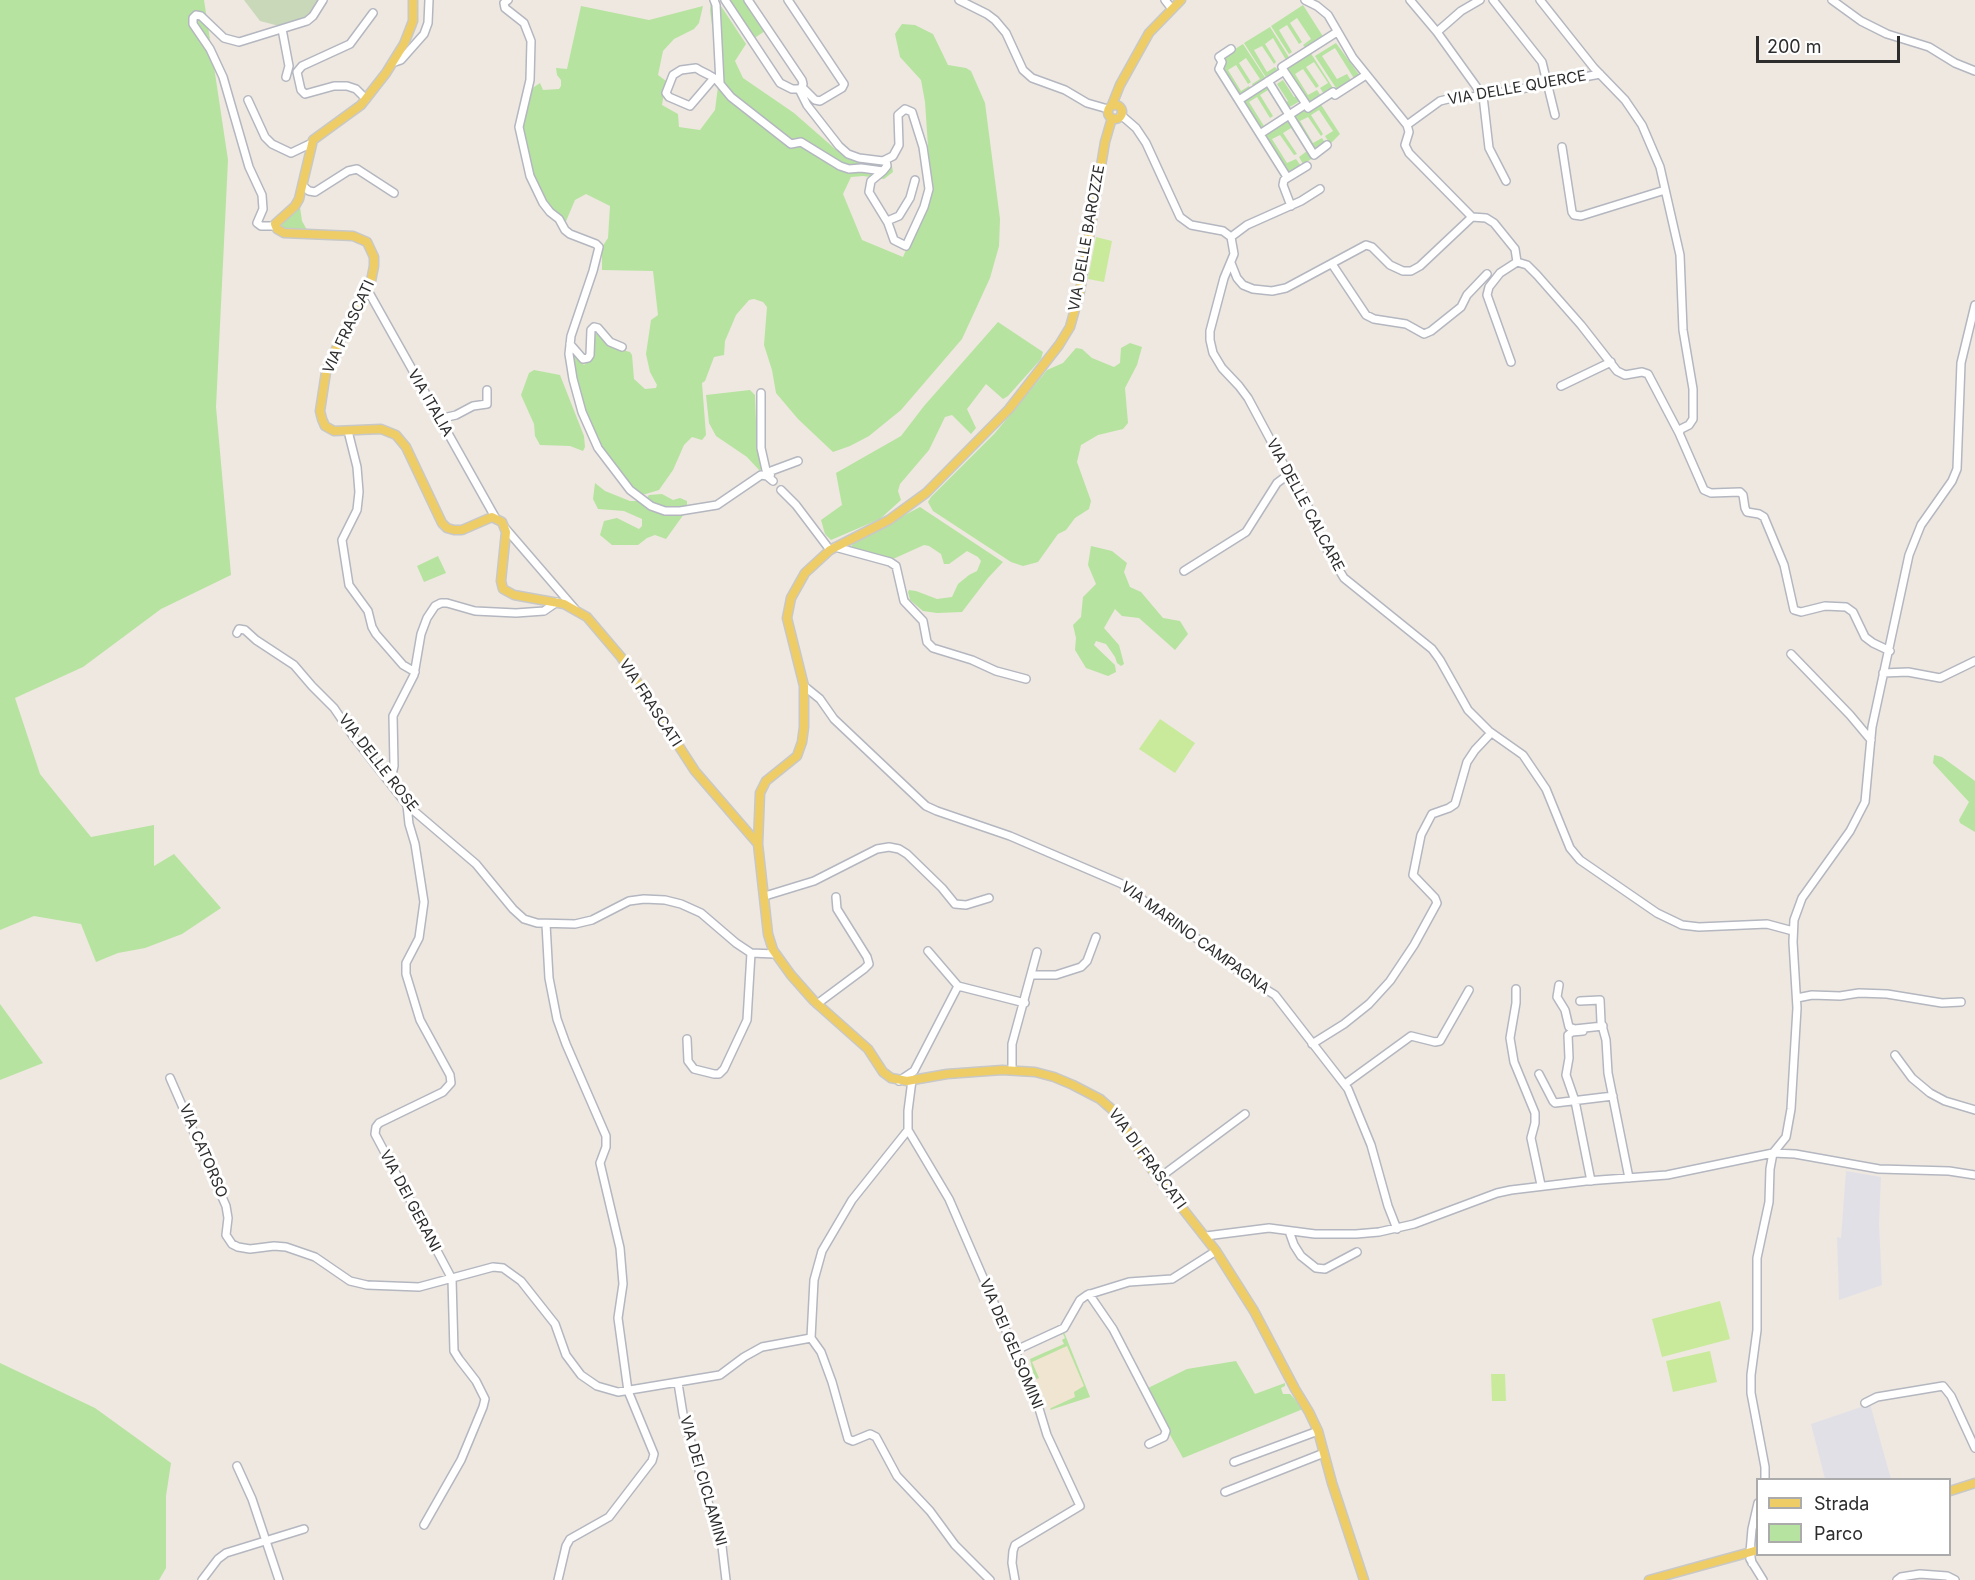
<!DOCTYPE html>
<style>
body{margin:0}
#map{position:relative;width:1975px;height:1580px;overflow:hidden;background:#eee8e0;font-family:Inter,sans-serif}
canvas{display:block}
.legend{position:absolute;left:1756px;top:1478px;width:195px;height:78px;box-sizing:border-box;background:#fff;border:2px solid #ababab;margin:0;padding:8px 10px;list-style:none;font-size:18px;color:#2d2d2d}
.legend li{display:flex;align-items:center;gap:12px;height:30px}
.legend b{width:30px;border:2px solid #ababab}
.scale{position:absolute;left:1756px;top:36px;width:144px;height:27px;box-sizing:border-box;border:3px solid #2d2d2d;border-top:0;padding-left:8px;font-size:18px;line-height:21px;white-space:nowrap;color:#2d2d2d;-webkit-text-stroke:4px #fff;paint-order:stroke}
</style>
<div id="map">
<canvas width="1975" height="1580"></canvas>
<ul class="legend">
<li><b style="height:8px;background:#eecd66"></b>Strada</li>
<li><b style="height:16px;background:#b6e39f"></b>Parco</li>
</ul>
<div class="scale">200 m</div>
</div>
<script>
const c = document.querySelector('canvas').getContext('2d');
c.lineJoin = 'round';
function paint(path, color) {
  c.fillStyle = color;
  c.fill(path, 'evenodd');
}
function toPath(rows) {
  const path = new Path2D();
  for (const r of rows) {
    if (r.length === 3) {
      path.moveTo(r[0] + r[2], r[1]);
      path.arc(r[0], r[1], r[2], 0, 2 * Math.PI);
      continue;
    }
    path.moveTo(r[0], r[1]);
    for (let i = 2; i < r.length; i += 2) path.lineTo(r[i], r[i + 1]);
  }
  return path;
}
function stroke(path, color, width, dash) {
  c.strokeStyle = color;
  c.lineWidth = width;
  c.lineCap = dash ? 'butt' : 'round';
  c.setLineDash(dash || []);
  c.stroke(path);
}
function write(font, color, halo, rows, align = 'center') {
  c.font = font + ' Inter,sans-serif';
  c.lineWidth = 6;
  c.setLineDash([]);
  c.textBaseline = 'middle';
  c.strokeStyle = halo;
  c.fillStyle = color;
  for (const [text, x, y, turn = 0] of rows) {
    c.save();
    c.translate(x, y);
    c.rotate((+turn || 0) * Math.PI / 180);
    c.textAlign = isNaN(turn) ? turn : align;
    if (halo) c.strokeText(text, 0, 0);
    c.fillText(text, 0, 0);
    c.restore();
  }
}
paint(toPath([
 [1846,1171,1881,1177,1879,1224,1882,1285,1839,1300,1837,1237,1841,1238],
 [1870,1404,1891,1479,1825,1479,1811,1424]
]), '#e2e0e7');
paint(toPath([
 [1067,1342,1090,1397,1050,1410,1033,1372,1030,1359]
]), '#efe5d1');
paint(toPath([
 [0,0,204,0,228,160,216,407,231,575,161,609,83,667,15,698,40,774,91,837,154,825,154,866,174,854,221,908,182,934,145,948,118,953,96,962,81,924,34,916,0,930],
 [711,0,717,0,746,44,735,61,743,78,794,113,842,155,859,162,892,166,893,172,884,179,863,176,851,177,843,194,862,240,903,257,931,191,925,102,921,80,900,57,895,34,902,24,915,25,933,34,948,65,966,68,971,71,985,103,1000,219,999,246,990,278,962,339,901,410,869,436,850,446,833,452,798,419,776,393,772,370,764,345,767,307,763,302,754,299,749,300,736,315,725,341,724,355,714,357,705,381,702,383,706,435,702,440,692,437,684,445,673,470,659,490,639,496,629,488,595,437,583,408,574,371,573,354,575,354,584,365,590,359,594,335,599,333,608,346,630,352,632,355,634,379,645,389,656,388,657,385,650,372,646,354,651,320,658,315,653,271,602,270,602,247,608,238,610,206,586,194,575,200,564,226,549,210,530,172,522,138,522,116,531,89,540,83,543,90,559,89,561,86,561,80,557,75,556,68,567,69,581,6,649,20,703,6,699,23,694,29,674,39,663,51,658,75,666,81,662,105,678,114,679,127,700,130,715,110,719,79,710,10],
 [728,0,745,0,765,31,753,39],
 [1303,5,1324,38,1306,49,1303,45,1311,39,1297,18,1290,23,1302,42,1299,44,1287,25,1279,30,1292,52,1289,54,1271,26],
 [1270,27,1290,59,1279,66,1278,65,1286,60,1273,38,1265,44,1276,62,1274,64,1262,46,1254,50,1267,72,1275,67,1277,69,1276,73,1267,79,1244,43],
 [1336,43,1360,76,1355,80,1335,48,1330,51,1322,56,1337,79,1347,74,1352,82,1338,91,1315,56],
 [1243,44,1266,79,1254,87,1252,84,1260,79,1246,58,1239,63,1251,82,1248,84,1236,65,1228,70,1241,91,1249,86,1251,89,1239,97,1221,69,1221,58],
 [1310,52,1333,88,1324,94,1320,88,1328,83,1314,62,1306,67,1319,86,1316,88,1303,69,1295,74,1308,95,1317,90,1321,96,1308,104,1285,68],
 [1283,80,1294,97,1297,96,1300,101,1288,108,1285,103,1288,101,1277,84],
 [1267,85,1286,115,1276,121,1275,119,1283,114,1268,90,1260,95,1273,116,1270,118,1257,97,1249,102,1264,126,1272,121,1273,123,1261,131,1242,101],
 [1320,103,1340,134,1330,144,1325,136,1333,131,1319,110,1311,115,1323,134,1321,136,1308,117,1300,121,1313,143,1322,138,1325,143,1314,151,1292,117,1303,110,1307,111],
 [1288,119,1313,158,1303,164,1299,157,1307,151,1291,128,1283,133,1297,154,1294,155,1280,135,1272,139,1287,163,1296,159,1301,166,1288,174,1263,135],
 [300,207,302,221,307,230,287,230,281,227,282,221,294,214],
 [998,322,1043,352,1041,359,1008,396,1003,399,986,384,967,409,976,428,971,434,952,415,945,417,929,450,900,484,898,491,901,500,880,519,831,540,825,534,821,520,842,505,836,473,901,436,924,406],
 [1130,343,1142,347,1137,365,1125,388,1128,423,1123,429,1098,435,1081,445,1077,462,1091,501,1089,509,1075,518,1066,530,1058,534,1038,562,1023,566,1011,562,933,511,928,502,931,497,995,433,1047,370,1063,363,1076,348,1082,349,1092,358,1114,367,1120,363,1121,348],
 [534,370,560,375,584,436,585,447,583,451,570,446,540,445,535,436,534,424,521,395,529,373],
 [750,390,755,395,757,449,762,467,760,471,747,457,716,436,709,423,706,395],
 [595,483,605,491,630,501,638,501,647,507,684,514,666,539,655,535,647,538,638,545,612,545,600,535,604,521,617,518,639,529,642,526,642,519,624,511,598,509,593,499],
 [662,494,673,500,680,498,687,501,687,507,672,510,652,505,646,499,649,495],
 [920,507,1003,562,988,578,962,612,937,613,923,611,910,600,908,592,909,590,916,591,937,599,952,597,958,584,969,575,977,571,981,561,978,557,967,551,949,564,944,564,941,554,929,546,924,545,893,559,852,549,851,547,855,541],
 [1091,546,1112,551,1127,563,1124,572,1130,587,1141,592,1163,618,1180,621,1188,634,1175,650,1139,618,1122,616,1115,609,1104,628,1119,645,1124,664,1121,666,1117,663,1115,657,1106,644,1096,641,1094,645,1115,665,1116,672,1108,676,1086,668,1075,650,1076,638,1073,625,1081,617,1083,597,1096,584,1088,565],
 [438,556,446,573,424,582,417,566],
 [1934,755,1942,757,1975,781,1975,832,1960,823,1959,820,1969,802,1933,763],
 [0,1004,43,1063,0,1080],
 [1061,1332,1064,1332,1090,1397,1050,1410,1051,1408,1075,1397,1074,1392,1084,1386,1067,1346,1032,1362,1039,1378,1036,1379,1033,1372,1030,1359,1064,1344,1062,1340,1065,1338,1063,1334,1060,1335],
 [1236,1361,1255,1394,1285,1383,1285,1386,1281,1388,1283,1394,1290,1394,1293,1397,1303,1409,1183,1458,1169,1433,1171,1430,1167,1426,1148,1388,1187,1369],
 [0,1363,95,1408,171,1463,166,1496,166,1568,159,1580,0,1580]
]), '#b6e39f');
paint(toPath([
 [244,0,319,0,311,15,283,27,260,21]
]), '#c8d8b8');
paint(toPath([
 [1096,237,1112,241,1104,282,1088,279],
 [1160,719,1195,743,1175,773,1139,749],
 [1720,1301,1730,1339,1662,1357,1652,1319],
 [1710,1351,1717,1382,1673,1392,1666,1361],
 [1491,1374,1505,1374,1506,1401,1492,1401]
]), '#c9ea9b');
const minor = toPath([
 [508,0,504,3,505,8,524,23,531,41,530,80,519,127,530,176,543,203,550,212,559,219,565,230,570,234,596,244,599,247,593,271,571,336,569,354,573,379,582,412,598,448,630,490,651,506,665,511,680,511,717,505,761,475,767,476,773,481],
 [714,0,716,5,720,83],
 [725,0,780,83,792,89,799,89],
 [748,0,802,80,803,84,801,88],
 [788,0,844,84,842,88,820,101,815,100,802,87],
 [959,0,987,14,995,20,1006,33,1023,70,1032,78,1065,90,1087,103,1108,109],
 [1165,0,1172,9],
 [1305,0,1317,6,1328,15,1353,58,1407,125,1409,132,1405,145,1409,153,1472,217,1486,218,1494,223,1515,249,1517,262,1527,265,1537,275,1581,325,1617,371,1625,375,1642,372,1648,374,1679,433],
 [1410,0,1437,32,1483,96,1489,148,1506,181],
 [1493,0,1542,62,1555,115],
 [1540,0,1594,68,1625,100,1642,125,1660,167,1680,255,1683,330,1693,389,1693,419,1689,425,1681,429,1679,433,1704,490,1711,493,1740,492,1743,495,1745,508,1747,512,1759,514,1764,517,1784,565,1794,610,1801,612,1825,606,1846,607,1853,612,1865,637,1873,643,1890,651],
 [1832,0,1861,21,1887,34,1929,47,1955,63,1975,71],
 [282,29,289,66,286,77],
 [1437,32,1461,11,1480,0],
 [1231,49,1219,57,1222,62,1219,69,1287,177],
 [392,63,401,60,424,34,428,23,429,0],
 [1284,71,1306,104],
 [714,78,690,106,669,97,666,93,673,75,681,70,696,68,701,71,709,75,716,79,731,97,791,144,801,142,840,166,849,169,861,168,883,171,887,166,886,160],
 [1268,81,1314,155,1327,145],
 [799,89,807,105,839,146,848,154,859,158,883,161,893,156,899,145,898,115,905,109,912,112,923,147,929,189,924,207,906,246,894,240,888,223,869,192,871,181,883,171],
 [366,99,356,89,347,86,334,86,305,94,301,90,297,72,302,66,350,44,373,13],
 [248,100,265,137,272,144,291,153,312,143],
 [1239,100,1284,71,1282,67,1337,32],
 [1121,115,1136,128,1146,143,1180,217,1191,225,1223,231,1231,237,1234,254,1224,278,1210,331,1210,340,1213,353,1222,368,1239,386,1248,398,1285,467,1304,497,1324,545,1344,578,1432,649,1440,660,1468,710,1489,731,1523,755,1546,789,1570,848,1580,860,1657,913,1682,925,1699,927,1767,924,1793,931],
 [1407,125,1440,101,1452,98,1483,96,1600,74],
 [1260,134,1306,104,1308,108,1333,92,1335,95,1366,75],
 [1562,147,1572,212,1574,215,1581,216,1665,190],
 [303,186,309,191,315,192,348,171,357,169,394,193],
 [1291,206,1283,185,1284,180,1307,166],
 [887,221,899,216,910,198,915,180],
 [275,226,261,226,257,223,263,209,262,195,249,167,223,77,210,49,193,24,193,18,196,15,201,16,224,38,239,42,307,21,313,16,323,0],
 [1231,237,1247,225,1301,201,1320,189],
 [1231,263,1237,278,1243,285,1253,289,1272,291,1286,288,1366,245,1372,247,1390,265,1403,271,1411,271,1420,266,1472,217],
 [1332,264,1366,315,1374,319,1406,324,1424,334,1431,331,1461,307,1467,295,1487,274],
 [367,289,495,517],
 [570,344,583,359,588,358,590,355,591,330,594,327,598,328,610,342,622,347],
 [1511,362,1487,295,1489,287,1500,273,1517,262],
 [1561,386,1611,362],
 [761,393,761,448,766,470,770,477],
 [439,419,456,415,473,406,487,404,487,390],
 [348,431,357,467,359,492,357,510,342,540,349,585,368,611,372,627,376,634,403,665,415,672],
 [770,477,771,471,798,461],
 [781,490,796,505,830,550],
 [506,529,575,609],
 [835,547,890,562,896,566,904,601,923,621,927,642,933,648,972,660,996,671,1026,679],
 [1184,571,1246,532,1277,483,1289,474],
 [237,633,239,629,245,630,256,640,294,665,312,686,334,708,353,736,407,805,476,864,513,909,524,919,537,923,575,924,592,920,629,901,644,899,665,900,681,904,701,913,736,943,751,953,775,954],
 [1791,654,1850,715,1871,740],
 [1883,673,1908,672,1940,678,1975,661],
 [804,686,820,699,834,719,926,806,937,811,1010,836,1122,884,1172,922,1214,950,1244,976,1275,995,1348,1089,1371,1145,1388,1206,1397,1229],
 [390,783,394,766,393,716,414,675,421,634,427,618,435,606,441,603,447,603,475,611,516,613,544,611,557,602],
 [407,805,409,824,415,844,424,902,419,938,406,963,406,974,420,1020,450,1075,451,1083,443,1092,379,1123,376,1127,375,1134,452,1279,454,1351,459,1359,476,1381,485,1399,483,1407,461,1460,424,1525],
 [765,896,814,881,877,849,889,847,899,849,907,854,942,888,955,904,966,905,989,898],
 [546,924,549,978,557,1019,566,1044,606,1136,606,1147,600,1163,620,1248,623,1284,618,1318,628,1391,654,1454,652,1461,609,1517,570,1539,566,1546,558,1580],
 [928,951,958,986,1025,1003],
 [1031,975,1056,975,1081,967,1087,961,1096,937],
 [1559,985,1557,997,1565,1010,1569,1027,1575,1029,1603,1026],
 [1516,989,1516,1003,1510,1038,1514,1062,1535,1113,1535,1123,1531,1138,1541,1185],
 [1797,998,1812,995,1840,996,1859,993,1887,994,1942,1003,1961,1002],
 [1580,1001,1600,1000,1601,1022,1606,1040,1608,1073,1629,1178],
 [817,1004,864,969,869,964,867,957,837,909,836,897],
 [1583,1031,1572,1032,1568,1035,1569,1058,1566,1075,1575,1101,1591,1181],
 [687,1039,688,1061,694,1069,714,1074,719,1074,724,1069,747,1020,751,953],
 [1312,1044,1344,1024,1369,1004,1390,981,1414,945,1437,903,1435,898,1413,875,1421,835,1432,814,1449,808,1455,804,1467,762,1475,750,1491,733],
 [1895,1055,1912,1078,1930,1093,1945,1101,1975,1110],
 [1012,1070,1012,1044,1037,952],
 [1539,1074,1553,1101,1555,1103,1613,1096],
 [170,1078,226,1206,228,1218,226,1235,232,1244,238,1247,250,1249,274,1246,286,1247,315,1257,350,1281,367,1285,419,1287,493,1267,503,1268,521,1281,555,1324,566,1355,581,1375,597,1386,618,1392,720,1375,744,1357,762,1347,811,1338,814,1280,822,1251,852,1200,908,1130],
 [912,1080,908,1111,908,1130,949,1199,1037,1402,1047,1435,1080,1506,1015,1545,1013,1551,1012,1563,1015,1580],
 [899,1081,914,1071,958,986],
 [1345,1084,1411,1036,1435,1042,1440,1041,1469,990],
 [1159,1178,1245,1114],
 [1289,1231,1294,1245,1301,1256,1316,1268,1325,1269,1357,1252],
 [1206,1236,1269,1228,1315,1234,1356,1234,1379,1232,1414,1224,1497,1193,1511,1190,1586,1181,1667,1175,1773,1153,1795,1154,1879,1169,1949,1171,1975,1175],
 [1089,1294,1113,1329,1166,1431,1164,1437,1149,1444],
 [811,1338,821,1352,832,1382,848,1439,853,1441,870,1434,876,1437,897,1476,930,1511,955,1545,990,1580],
 [1014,1351,1064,1328,1080,1300,1087,1295,1129,1282,1172,1279,1216,1251],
 [678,1383,683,1414,711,1512,721,1538,726,1580],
 [1865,1403,1877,1397,1943,1386,1951,1396,1975,1448],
 [1234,1462,1318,1431],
 [237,1466,252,1499,279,1580],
 [1765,1480,1765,1467,1751,1393,1751,1375,1757,1330,1757,1258,1769,1202,1770,1169,1773,1153,1786,1137,1791,1109,1797,1008,1793,942,1794,920,1802,898,1850,831,1865,802,1872,727,1909,555,1921,525,1952,481,1957,469,1961,363,1975,305],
 [1225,1492,1324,1453],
 [1750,1559,1763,1580],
 [1752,1563,1750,1552,1752,1529,1758,1503],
 [202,1580,218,1559,226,1553,304,1529],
 [1897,1580,1901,1577,1920,1574,1947,1576,1955,1580]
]);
const major = toPath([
 [413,0,413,21,404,44,386,73,361,105,313,140,299,199,295,206,275,224,277,229,284,233,353,236,367,242,374,257,374,266,371,281,335,351,326,372,320,411,322,419,325,426,334,431,381,429,396,435,406,447,442,523,447,528,454,530,462,530,492,517,502,522,506,532,501,581,503,589,514,595,564,604,587,617,621,657,695,771,758,844],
 [1112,105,1120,85,1149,33,1181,0],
 [1115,112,7],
 [1112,118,1105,142,1080,291,1070,327,1059,345,1009,409,926,493,889,520,830,550,805,573,791,598,787,618,804,686,804,727,802,742,797,756,766,781,760,793,758,844,768,934,773,950,791,975,814,1001,868,1049,883,1072,891,1078,907,1081,947,1074,1002,1070,1035,1072,1054,1077,1073,1085,1100,1099,1116,1113,1150,1167,1216,1251,1254,1311,1295,1389,1309,1412,1318,1431,1332,1483,1364,1580],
 [1950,1491,1975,1483],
 [1649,1580,1758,1550]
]);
stroke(minor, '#b4b7c0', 10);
stroke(major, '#c8c8c8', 11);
stroke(minor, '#fff', 7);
stroke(major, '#eecd66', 8);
write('15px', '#2d2d2d', '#fff', [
 ["VIA DELLE QUERCE",1517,88,-10],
 ["VIA DELLE BAROZZE",1087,238,-80],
 ["VIA FRASCATI",349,327,-65],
 ["VIA ITALIA",430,403,60],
 ["VIA DELLE CALCARE",1305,505,62],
 ["VIA FRASCATI",650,703,57],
 ["VIA DELLE ROSE",378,763,52],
 ["VIA MARINO CAMPAGNA",1195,938,36],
 ["VIA CATORSO",203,1151,67],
 ["VIA DI FRASCATI",1147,1159,54],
 ["VIA DEI GERANI",410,1201,62],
 ["VIA DEI GELSOMINI",1011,1344,67],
 ["VIA DEI CICLAMINI",703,1481,74]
]);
</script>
